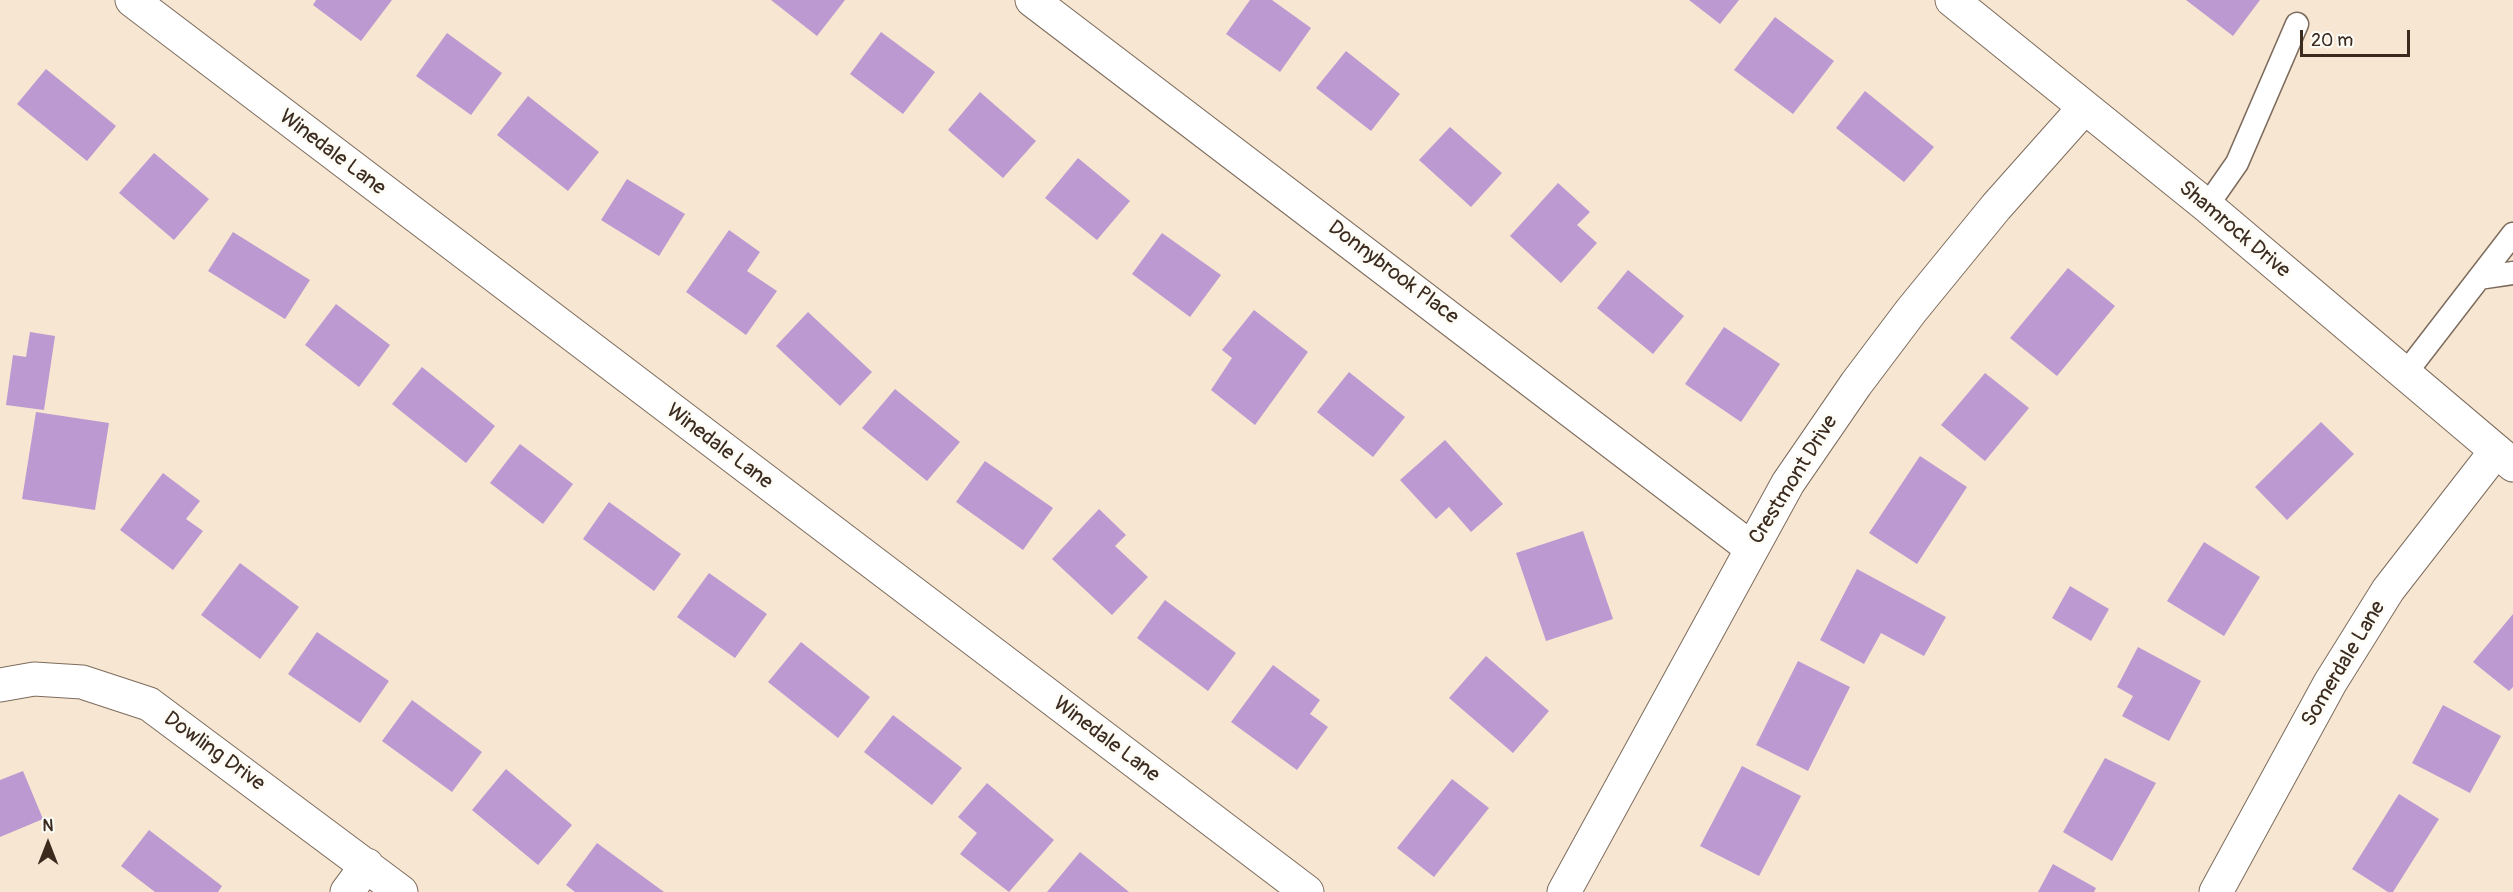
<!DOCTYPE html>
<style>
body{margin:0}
#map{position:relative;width:2513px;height:892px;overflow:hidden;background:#f7e6d2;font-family:Pangolin,sans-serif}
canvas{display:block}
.north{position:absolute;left:18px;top:814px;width:60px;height:60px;-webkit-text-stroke:4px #fdfcf7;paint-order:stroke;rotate:0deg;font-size:16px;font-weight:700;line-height:24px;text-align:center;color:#3b2a1e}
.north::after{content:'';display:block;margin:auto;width:21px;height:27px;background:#3b2a1e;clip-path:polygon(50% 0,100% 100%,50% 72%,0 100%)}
.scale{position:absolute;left:2300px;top:30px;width:110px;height:27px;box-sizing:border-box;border:3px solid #3b2a1e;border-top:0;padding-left:8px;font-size:18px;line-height:21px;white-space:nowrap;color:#3b2a1e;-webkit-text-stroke:4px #fdfcf7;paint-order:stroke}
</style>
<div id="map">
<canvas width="2513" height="892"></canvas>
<div class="north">N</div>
<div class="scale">20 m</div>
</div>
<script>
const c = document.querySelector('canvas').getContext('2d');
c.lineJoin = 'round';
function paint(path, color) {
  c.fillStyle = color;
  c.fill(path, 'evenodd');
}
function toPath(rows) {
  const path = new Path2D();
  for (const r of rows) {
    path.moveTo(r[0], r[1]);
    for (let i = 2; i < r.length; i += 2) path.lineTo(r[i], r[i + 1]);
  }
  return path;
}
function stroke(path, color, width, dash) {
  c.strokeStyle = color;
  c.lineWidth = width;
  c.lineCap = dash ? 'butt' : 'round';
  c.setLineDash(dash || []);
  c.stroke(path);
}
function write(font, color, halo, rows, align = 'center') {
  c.font = font + ' Pangolin,sans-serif';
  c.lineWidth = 6;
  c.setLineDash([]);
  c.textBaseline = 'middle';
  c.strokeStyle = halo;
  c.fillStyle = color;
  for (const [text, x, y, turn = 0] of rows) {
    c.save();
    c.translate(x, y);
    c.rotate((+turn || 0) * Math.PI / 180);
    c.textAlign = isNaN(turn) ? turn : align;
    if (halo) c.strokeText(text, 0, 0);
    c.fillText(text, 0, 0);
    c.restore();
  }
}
paint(toPath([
 [316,0,392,0,361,41,313,5],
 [771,0,845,0,817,36],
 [1250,0,1272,0,1311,28,1280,72,1226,34],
 [1689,0,1739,0,1720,24],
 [2186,0,2260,0,2233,36],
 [1775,17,1834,61,1793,114,1734,70],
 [881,32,935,72,903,114,850,74],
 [447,33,502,73,471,115,416,76],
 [1346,51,1400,94,1371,131,1316,88],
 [46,69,116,126,87,161,17,104],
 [1865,91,1934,147,1904,182,1836,128],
 [980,92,1036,141,1003,178,948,130],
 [528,96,599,152,568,191,497,135],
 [1450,127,1502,173,1471,207,1419,160],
 [154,153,209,199,174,240,119,193],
 [1078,158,1130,201,1097,240,1045,198],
 [627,179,685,214,659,256,601,220],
 [1558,183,1590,212,1577,225,1597,243,1561,283,1510,236],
 [729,230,760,252,747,271,777,291,746,335,686,292],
 [233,232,310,280,285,319,208,271],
 [1162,233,1221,275,1190,317,1132,274],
 [2068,268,2115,306,2057,376,2010,338],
 [1628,270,1684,316,1653,354,1597,308],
 [336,304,390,345,359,387,305,345],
 [1254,310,1308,352,1255,425,1211,390,1232,358,1222,350],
 [808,312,872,372,840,406,776,346],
 [1724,327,1780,364,1741,422,1685,384],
 [30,332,55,336,44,410,6,405,13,355,26,357],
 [422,367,495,426,466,463,392,404],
 [1349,372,1405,417,1373,457,1317,412],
 [1985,373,2029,408,1985,461,1941,425],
 [895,389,960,442,927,481,862,428],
 [36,412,109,423,95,510,22,499],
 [2321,422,2354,454,2287,520,2255,487],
 [1445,440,1503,504,1471,532,1449,507,1436,519,1400,480],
 [520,444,573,484,543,524,490,483],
 [1920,456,1967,487,1917,564,1869,533],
 [985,461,1053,508,1023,550,956,502],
 [163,473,200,501,186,519,203,531,173,570,120,530],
 [609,502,681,554,654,591,583,539],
 [1099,509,1126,535,1115,546,1148,577,1112,615,1052,559],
 [1583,531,1613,619,1546,641,1516,553],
 [2204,542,2260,577,2224,636,2167,601],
 [240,563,299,607,260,659,201,615],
 [1857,569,1946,617,1924,656,1881,633,1864,664,1820,640],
 [709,573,767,614,735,658,677,617],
 [2070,586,2109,609,2091,641,2052,618],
 [1165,600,1236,653,1208,691,1137,638],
 [2513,614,2513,687,2509,691,2473,662],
 [317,632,389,681,360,723,288,674],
 [801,642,870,697,838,738,768,682],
 [2138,647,2201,681,2169,741,2122,716,2133,696,2117,687],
 [1486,656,1549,711,1513,753,1449,698],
 [1798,661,1850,687,1808,771,1756,745],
 [1273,665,1320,700,1310,714,1328,727,1297,770,1231,722],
 [412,700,482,752,452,792,382,741],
 [2443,705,2501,736,2470,793,2412,763],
 [893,715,962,768,932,805,864,752],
 [2105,758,2156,783,2112,861,2063,832],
 [1742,766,1801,796,1759,876,1700,846],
 [506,769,572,825,538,865,472,810],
 [23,771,43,819,0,837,0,780],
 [1452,779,1489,808,1434,877,1397,848],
 [987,783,1054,840,1009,892,960,854,977,833,958,817],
 [2399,794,2439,819,2393,892,2388,892,2352,869],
 [149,830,222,886,218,892,155,892,121,866],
 [597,843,664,892,575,892,566,885],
 [1080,852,1129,892,1047,892],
 [2053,864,2096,888,2094,892,2038,892]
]), '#bd99d2');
const lane = toPath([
 [2207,206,2237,163,2297,24],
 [2479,278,2513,273],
 [2405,374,2513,234]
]);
const street = toPath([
 [132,0,1307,892],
 [1032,0,1751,548],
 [0,685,34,679,82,682,149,704,401,892],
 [347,892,367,865],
 [1564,892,1788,483,1856,384,1911,311,1996,207,2084,108],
 [2216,892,2330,683,2388,590,2496,451]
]);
const secondary = toPath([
 [1952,0,2207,206,2513,465]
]);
stroke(lane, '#7d6c5d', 25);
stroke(street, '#7d6c5d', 35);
stroke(secondary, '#7d6c5d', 35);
stroke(lane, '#fff', 22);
stroke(street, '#fff', 33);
stroke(secondary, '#fff', 33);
write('21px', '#3b2a1e', '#fdfcf7', [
 ["Winedale Lane",332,153,37],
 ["Shamrock Drive",2234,230,40],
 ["Donnybrook Place",1393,273,37],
 ["Winedale Lane",719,447,37],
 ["Crestmont Drive",1794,480,-58],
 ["Somerdale Lane",2344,664,-59],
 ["Winedale Lane",1106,740,37],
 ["Dowling Drive",214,752,36]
]);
</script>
